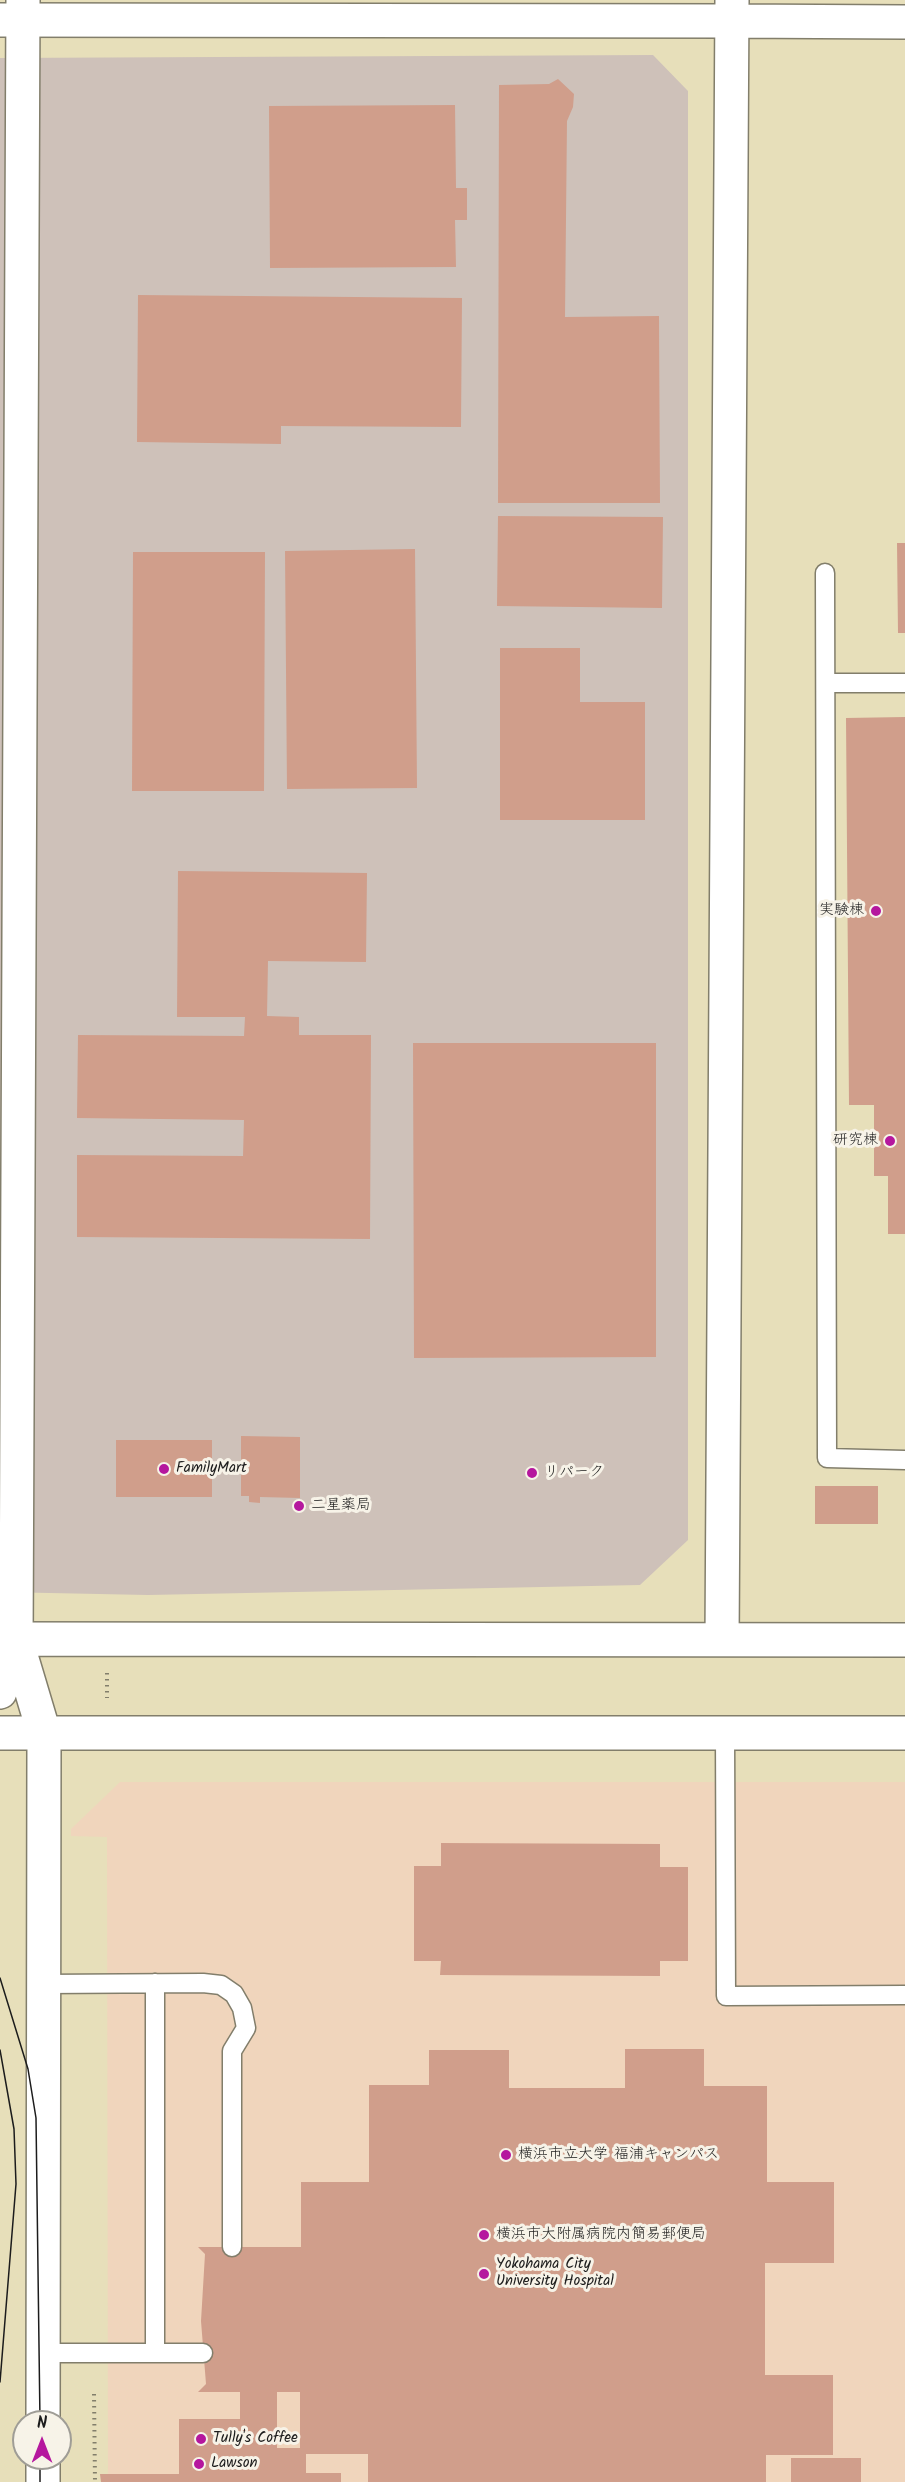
<!DOCTYPE html>
<meta charset="utf-8">
<style>
body{margin:0}
#map{position:relative;width:905px;height:2482px;overflow:hidden;background:#e7dfba;font-family:Kalam,sans-serif}
canvas{display:block}
.north{position:absolute;left:12px;top:2410px;width:60px;height:60px;box-sizing:border-box;background:#f7f3e8;border:2px solid #9f9d96;border-radius:50%;rotate:0deg;font-size:16px;font-weight:700;line-height:24px;text-align:center;color:#1c1c1c}
.north::after{content:'';display:block;margin:auto;width:21px;height:27px;background:#b5179e;clip-path:polygon(50% 0,100% 100%,50% 72%,0 100%)}
</style>
<div id="map">
<canvas width="905" height="2482"></canvas>
<div class="north">N</div>
</div>
<script>
const c = document.querySelector('canvas').getContext('2d');
c.lineJoin = 'round';
function paint(path, color) {
  c.fillStyle = color;
  c.fill(path, 'evenodd');
}
function toPath(rows) {
  const path = new Path2D();
  for (const r of rows) {
    path.moveTo(r[0], r[1]);
    for (let i = 2; i < r.length; i += 2) path.lineTo(r[i], r[i + 1]);
  }
  return path;
}
function stroke(path, color, width, dash) {
  c.strokeStyle = color;
  c.lineWidth = width;
  c.lineCap = dash ? 'butt' : 'round';
  c.setLineDash(dash || []);
  c.stroke(path);
}
function write(font, color, halo, rows, align = 'center') {
  c.font = font + ' Kalam,"Klee One",sans-serif';
  c.lineWidth = 6;
  c.setLineDash([]);
  c.textBaseline = 'middle';
  c.strokeStyle = halo;
  c.fillStyle = color;
  for (const [text, x, y, turn = 0] of rows) {
    c.save();
    c.translate(x, y);
    c.rotate((+turn || 0) * Math.PI / 180);
    c.textAlign = isNaN(turn) ? turn : align;
    if (halo) c.strokeText(text, 0, 0);
    c.fillText(text, 0, 0);
    c.restore();
  }
}
paint(toPath([
 [120,1782,905,1782,905,2482,108,2482,107,1837,71,1836,71,1829]
]), '#f0d5bc');
paint(toPath([
 [653,55,688,91,688,1540,640,1585,148,1595,0,1592,0,58]
]), '#cec1b9');
paint(toPath([
 [558,79,574,94,573,107,567,121,565,317,659,316,660,503,498,503,499,85,549,84],
 [455,105,456,188,467,188,467,220,455,220,456,267,270,268,269,106],
 [138,295,462,298,461,427,281,426,281,444,137,442],
 [498,516,663,517,662,608,497,606],
 [897,543,905,543,905,633,898,633],
 [415,549,417,788,287,789,285,551],
 [133,552,265,552,264,791,132,791],
 [500,648,580,648,580,702,645,702,645,820,500,820],
 [905,717,905,1234,888,1234,888,1176,874,1176,874,1105,849,1105,846,718],
 [178,871,367,873,366,962,268,961,267,1016,299,1017,299,1035,371,1035,370,1239,77,1237,77,1155,243,1156,244,1120,77,1118,78,1035,244,1036,245,1017,177,1017],
 [413,1043,656,1043,656,1357,414,1358],
 [241,1436,300,1437,300,1498,260,1497,260,1503,249,1502,249,1496,241,1496],
 [116,1440,212,1440,212,1497,116,1497],
 [815,1486,878,1486,878,1524,815,1524],
 [441,1843,660,1844,660,1867,688,1867,688,1961,660,1961,660,1976,440,1975,441,1961,414,1961,414,1866,441,1866],
 [625,2049,704,2049,704,2086,767,2086,767,2182,834,2182,834,2263,765,2263,765,2375,833,2375,833,2455,766,2455,766,2482,368,2482,368,2454,306,2454,306,2473,341,2473,341,2482,101,2482,100,2474,179,2474,179,2419,240,2419,240,2392,198,2392,206,2384,201,2321,205,2254,198,2247,301,2247,301,2182,369,2182,369,2085,429,2085,429,2050,509,2050,509,2088,625,2088],
 [277,2392,300,2392,300,2448,277,2448],
 [791,2458,861,2458,861,2482,791,2482]
]), '#d09e8b');
const lane = toPath([
 [825,573,827,1458,905,1460],
 [826,683,905,683],
 [725,1733,726,1996,905,1995],
 [155,1983,155,2353],
 [43,1984,203,1983,221,1985,234,1994,242,2008,246,2028,232,2051,232,2247],
 [43,2353,203,2353]
]);
const street = toPath([
 [732,21,905,22],
 [16,1639,23,0],
 [722,1639,732,0]
]);
const secondary = toPath([
 [0,20,732,21],
 [0,1639,905,1640],
 [16,1639,44,1733,43,2422],
 [0,1692,16,1639],
 [0,1733,905,1733],
 [43,2482,43,2458]
]);
stroke(lane, '#827e6b', 21);
stroke(street, '#827e6b', 36);
stroke(secondary, '#827e6b', 36);
stroke(toPath([
 [107,1673,107,1698],
 [94,2394,95,2482]
]), '#827e6b', 4, [1.5, 4.5]);
stroke(lane, '#fff', 18);
stroke(street, '#fff', 33);
stroke(secondary, '#fff', 33);
stroke(toPath([
 [0,1978,28,2069,36,2118,40,2422],
 [0,2050,14,2129,16,2184,0,2382],
 [40,2458,40,2482]
]), '#1c1c1c', 1.5);
for (const [x, y, r, color] of [
 [876,911,6,"#b5179e"],
 [890,1141,6,"#b5179e"],
 [164,1469,6,"#b5179e"],
 [532,1473,6,"#b5179e"],
 [299,1506,6,"#b5179e"],
 [506,2155,6,"#b5179e"],
 [484,2235,6,"#b5179e"],
 [484,2274,6,"#b5179e"],
 [201,2439,6,"#b5179e"],
 [199,2464,6,"#b5179e"]
]) {
  const dot = new Path2D();
  dot.arc(x, y, r, 0, 2 * Math.PI);
  c.fillStyle = color;
  c.fill(dot);
  stroke(dot, '#f7f3e8', 2);
}
write('15px', '#1c1c1c', '#f7f3e8', [
 ["実験棟",864,911,"right"],
 ["研究棟",878,1141,"right"],
 ["FamilyMart",176,1469],
 ["リパーク",544,1473],
 ["二星薬局",311,1506],
 ["横浜市立大学 福浦キャンパス",518,2155],
 ["横浜市大附属病院内簡易郵便局",496,2235],
 ["Yokohama City",496,2265],
 ["University Hospital",496,2282],
 ["Tully's Coffee",213,2439],
 ["Lawson",211,2464]
], 'left');
</script>
